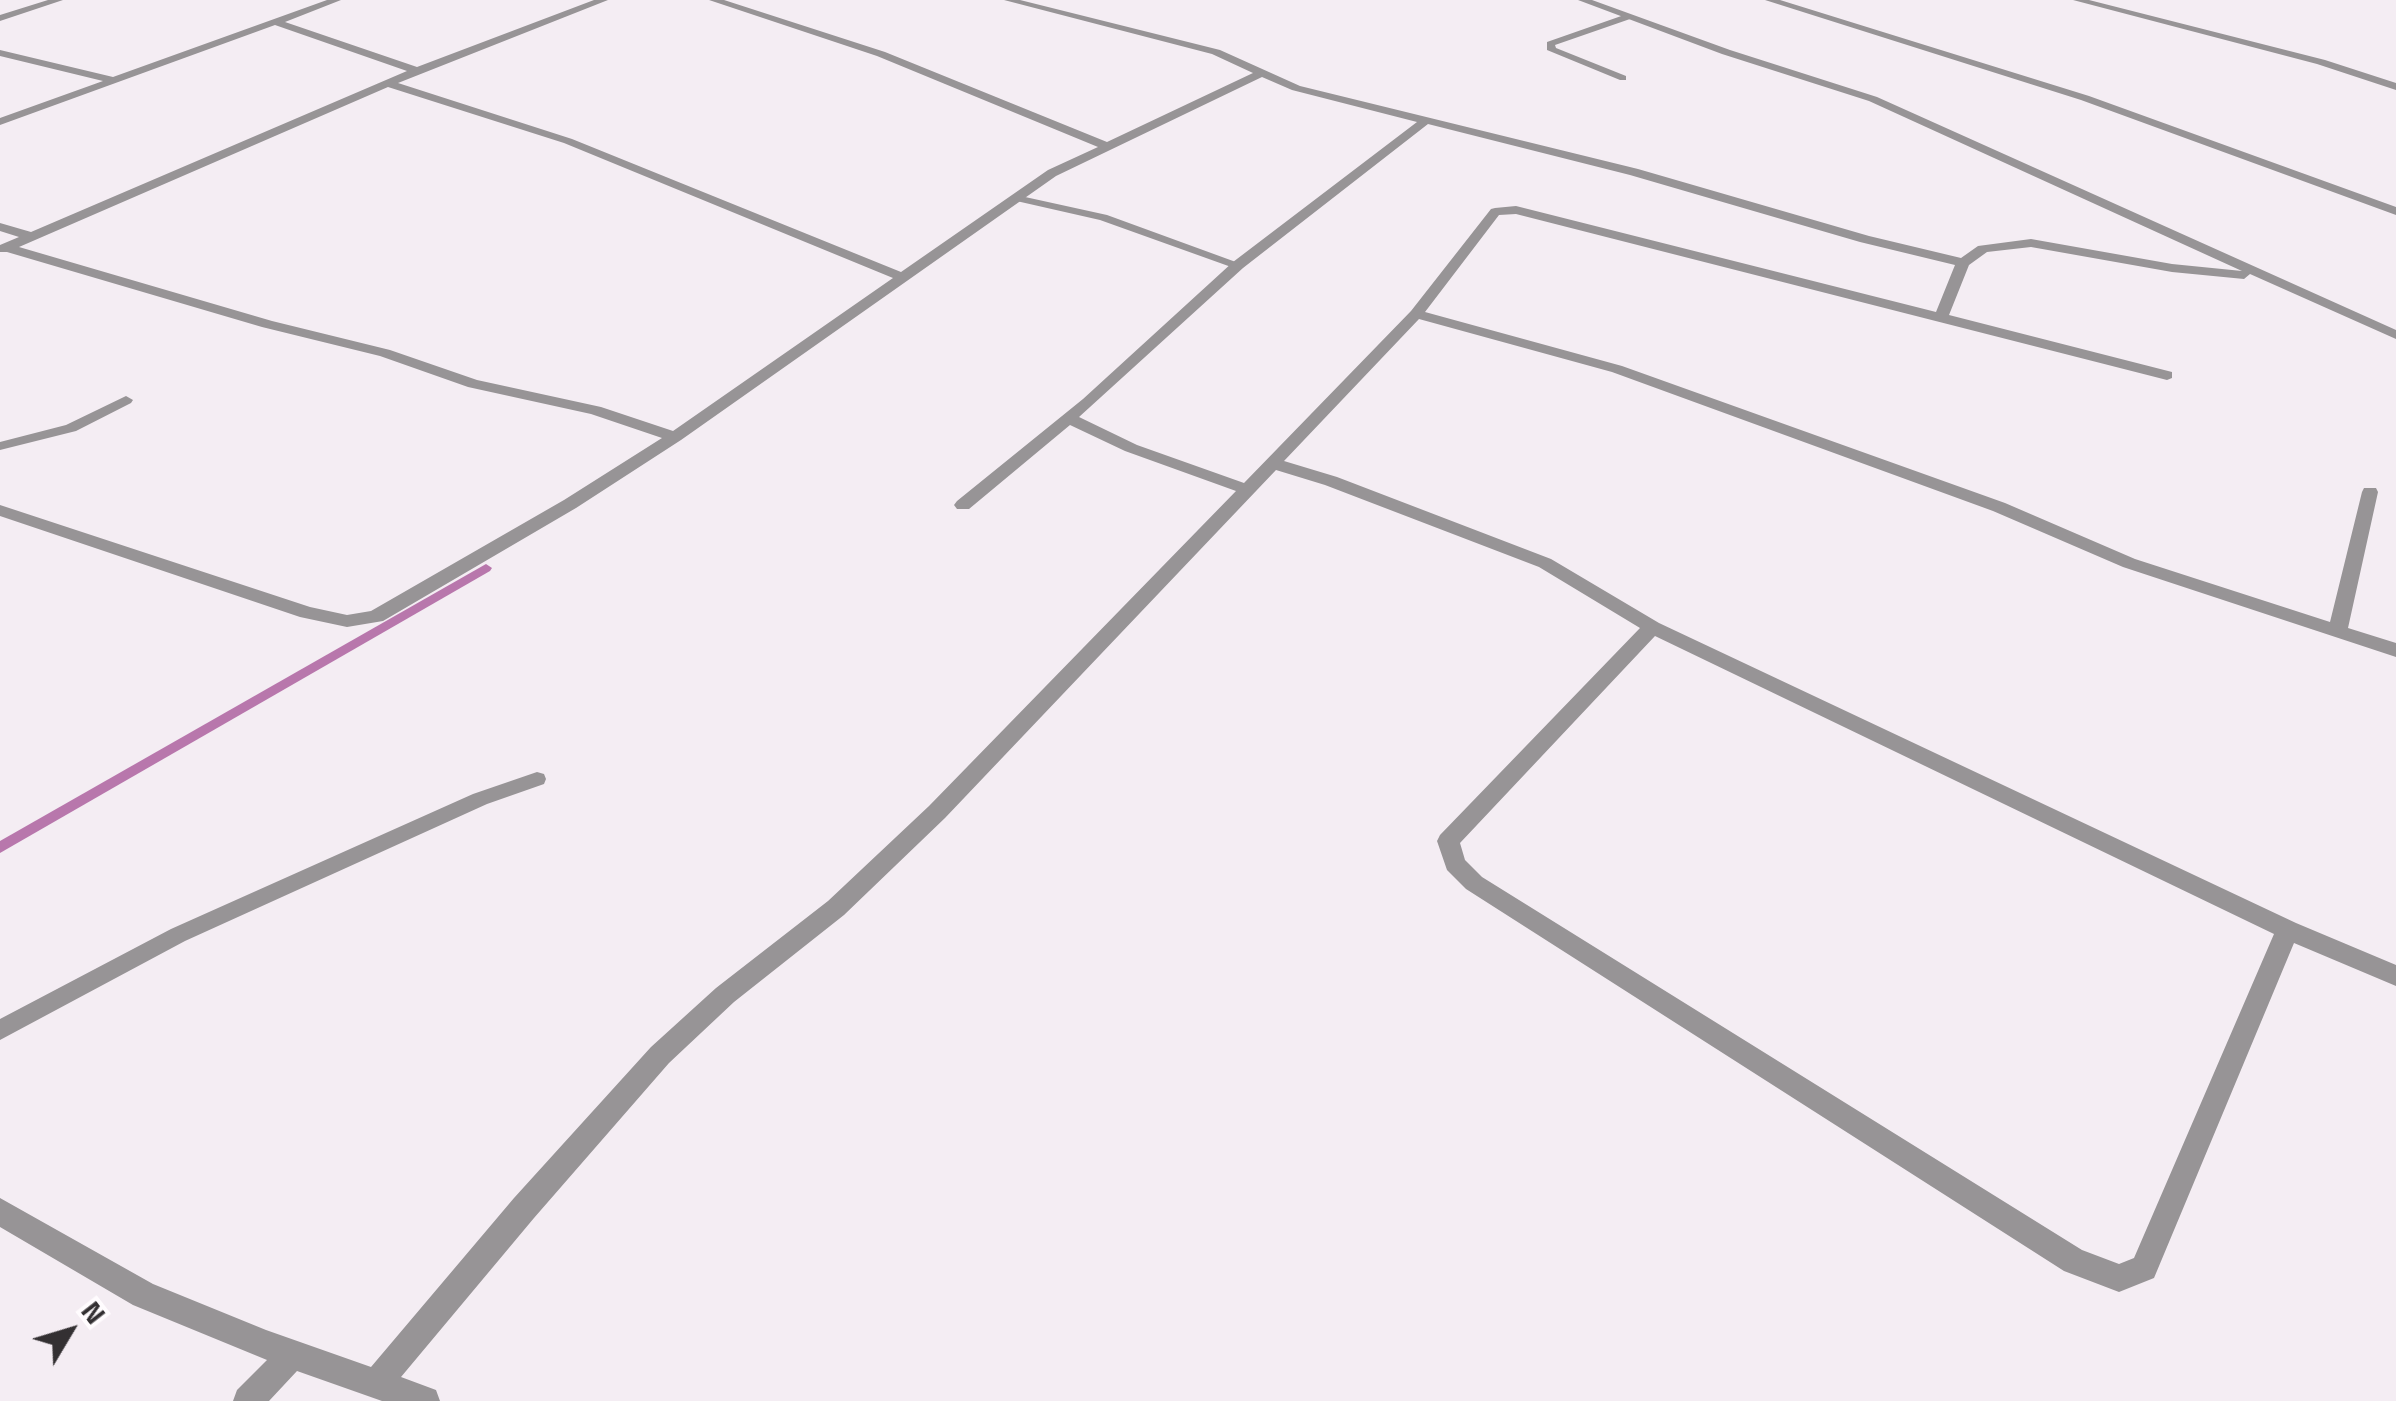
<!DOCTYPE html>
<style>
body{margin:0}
#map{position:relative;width:2396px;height:1401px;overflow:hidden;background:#f4edf3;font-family:"Titillium Web",sans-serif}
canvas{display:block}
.north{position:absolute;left:20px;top:1281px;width:100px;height:100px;-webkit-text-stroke:8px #fffcfe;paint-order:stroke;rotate:52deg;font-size:28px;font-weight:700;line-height:40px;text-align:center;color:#333032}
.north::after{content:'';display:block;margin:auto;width:35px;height:45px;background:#333032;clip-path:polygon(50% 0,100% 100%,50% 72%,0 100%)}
</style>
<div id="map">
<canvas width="2396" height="1401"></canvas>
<div class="north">N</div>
</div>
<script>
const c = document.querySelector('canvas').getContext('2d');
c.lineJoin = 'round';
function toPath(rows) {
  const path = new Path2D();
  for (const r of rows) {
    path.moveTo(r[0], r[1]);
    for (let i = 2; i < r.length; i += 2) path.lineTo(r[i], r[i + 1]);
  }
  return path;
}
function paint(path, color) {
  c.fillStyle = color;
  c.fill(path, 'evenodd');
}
paint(toPath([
 [486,564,492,568,490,571,0,853,0,841,486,564]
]), '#b877ac');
paint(toPath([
 [1627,14,1630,19,1555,45,1556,48,1626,76,1626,80,1620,80,1547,50,1547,42,1627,14],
 [1016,195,1107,215,1244,265,1234,268,1100,220,1012,200,1012,196,1016,195],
 [126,396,133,400,131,403,76,431,0,450,0,442,66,425,126,396],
 [537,772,544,774,546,779,544,784,487,804,185,941,0,1040,0,1019,171,929,473,794,537,772]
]), '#979496');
paint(toPath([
 [48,0,63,0,0,21,0,15,48,0],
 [327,0,341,0,285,22,417,67,594,0,608,0,398,83,572,139,901,272,1048,170,1098,147,877,56,709,0,724,0,885,52,1107,142,1253,73,1212,54,1004,0,1020,0,1220,50,1300,86,1638,169,1869,236,1961,258,1978,246,2031,239,2172,264,2242,271,1869,101,1722,54,1578,0,1592,0,1730,50,1877,97,2396,330,2396,339,2250,274,2244,279,2172,272,2031,247,1987,252,1969,265,1949,315,2172,372,2172,378,2167,380,1516,214,1499,215,1425,312,1622,366,2005,503,2135,559,2330,622,2362,492,2364,488,2376,488,2378,492,2348,628,2396,643,2396,657,2123,567,1993,511,1612,372,1419,319,1284,461,1337,477,1551,559,1659,623,2296,923,2396,965,2396,986,2294,943,2154,1278,2119,1292,2064,1271,1466,889,1447,870,1437,841,1440,835,1640,628,1539,567,1325,485,1276,470,945,818,844,915,734,1002,669,1063,534,1218,401,1377,436,1390,440,1401,382,1401,297,1371,269,1401,233,1401,237,1390,267,1360,133,1305,0,1227,0,1198,153,1284,266,1330,371,1367,514,1198,651,1047,716,988,828,901,929,806,1236,491,1125,451,1070,425,969,509,957,509,954,505,957,501,1083,399,1233,262,1417,122,1292,90,1262,77,1056,176,681,440,576,508,383,621,347,627,300,617,0,516,0,505,310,607,347,615,371,611,564,500,662,438,591,414,468,387,380,356,262,327,7,252,0,252,0,245,19,237,0,231,0,223,31,232,407,71,275,25,0,125,0,118,103,81,0,56,0,50,113,77,327,0],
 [388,87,564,143,893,278,673,431,601,407,477,380,390,350,272,321,19,247,388,87],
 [1428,124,1630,175,1860,242,1955,265,1936,312,1516,206,1495,208,1491,209,1411,311,1244,483,1137,445,1079,417,1243,268,1428,124],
 [1655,636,2274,934,2134,1258,2119,1264,2082,1250,1482,877,1465,860,1460,843,1655,636],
 [1765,0,1780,0,2089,96,2396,207,2396,215,2081,100,1765,0],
 [2073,0,2089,0,2325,60,2396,83,2396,90,2317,64,2073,0]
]), '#979496');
</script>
